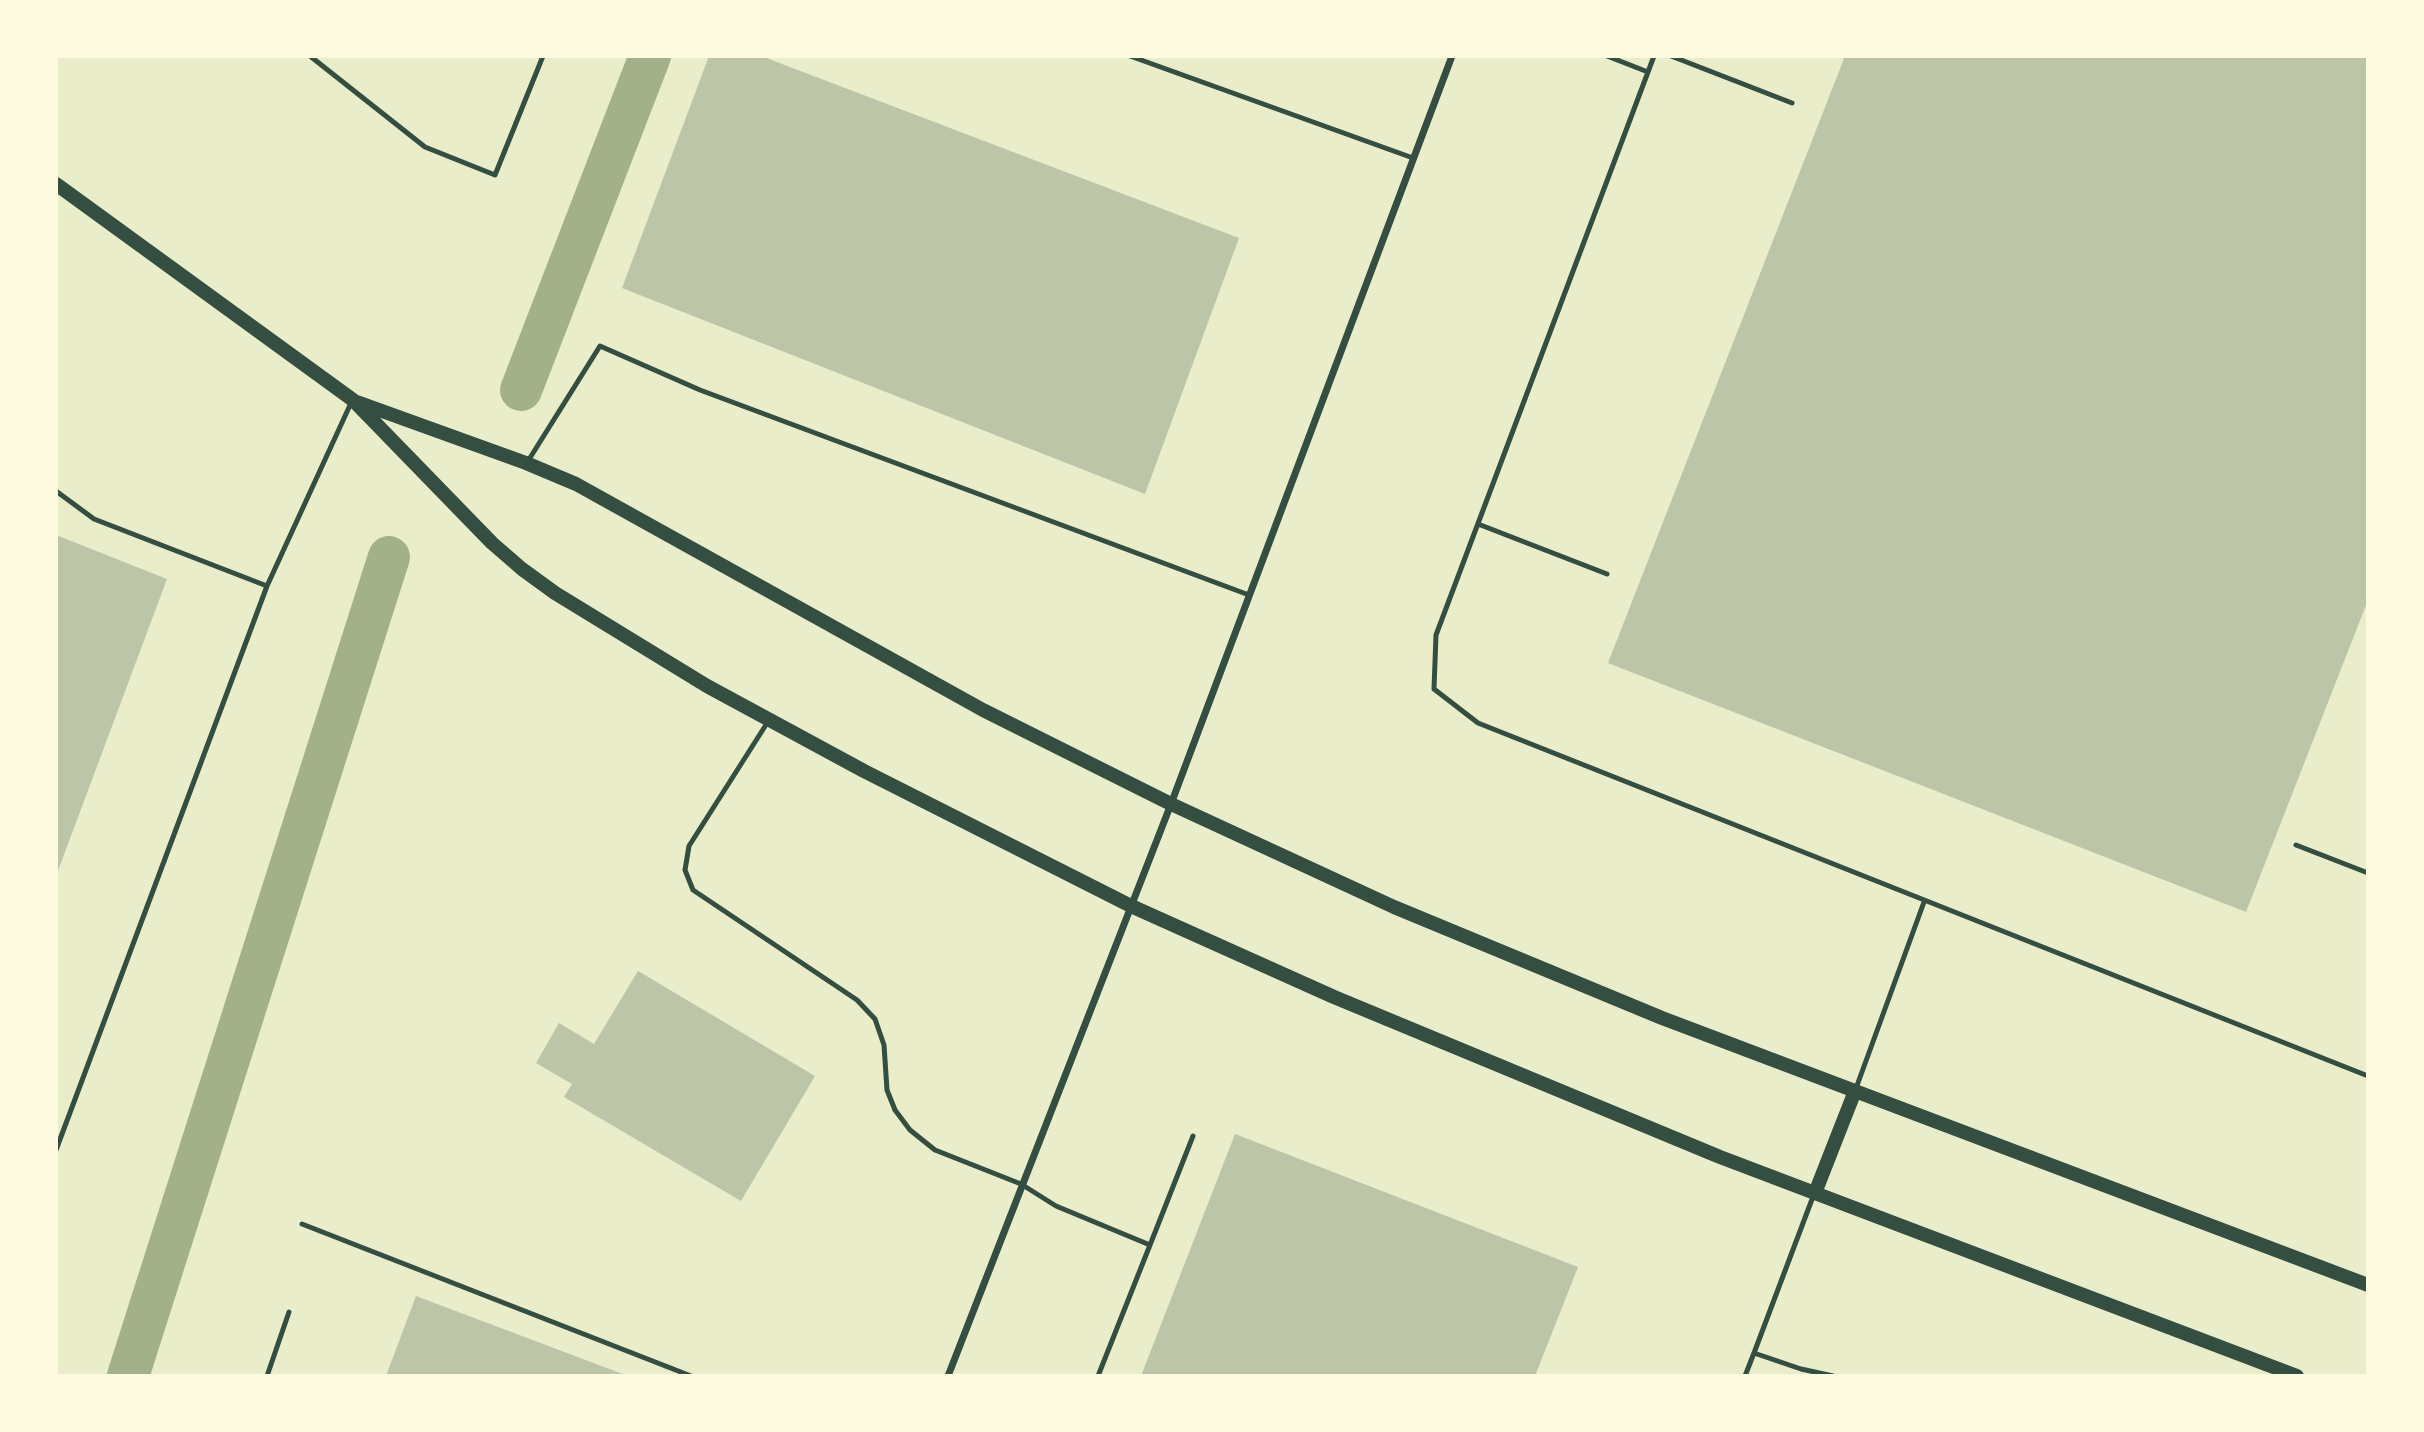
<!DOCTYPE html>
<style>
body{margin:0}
#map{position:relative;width:2424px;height:1432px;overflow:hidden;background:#e9edc9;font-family:"Fira Sans",sans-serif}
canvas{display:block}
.frame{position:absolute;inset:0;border:58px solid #fefae0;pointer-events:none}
</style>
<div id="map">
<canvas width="2424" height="1432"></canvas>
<div class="frame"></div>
</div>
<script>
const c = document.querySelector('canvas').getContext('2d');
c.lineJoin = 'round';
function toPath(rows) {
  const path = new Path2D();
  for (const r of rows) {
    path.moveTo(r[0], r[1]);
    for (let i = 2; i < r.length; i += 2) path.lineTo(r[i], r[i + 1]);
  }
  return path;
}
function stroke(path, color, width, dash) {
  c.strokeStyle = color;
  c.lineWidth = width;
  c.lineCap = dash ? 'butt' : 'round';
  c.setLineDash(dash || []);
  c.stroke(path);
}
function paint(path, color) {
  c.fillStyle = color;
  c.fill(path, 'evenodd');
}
stroke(toPath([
 [521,390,650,56],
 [128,1376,389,557]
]), '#a3b18a', 42);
paint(toPath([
 [709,56,761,56,1239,238,1145,494,622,288],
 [1845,56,2368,56,2368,600,2246,912,1608,663],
 [56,535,167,579,56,876],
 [638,971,815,1076,741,1201,564,1097,572,1084,536,1063,559,1023,594,1044],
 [1235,1134,1578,1267,1535,1376,1141,1376],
 [416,1296,628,1376,386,1376]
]), '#bcc5a7');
stroke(toPath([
 [310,56,425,147,495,175,543,56],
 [1130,56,1413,158],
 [1607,56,1648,72,1654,56],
 [1671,56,1792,103],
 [1648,72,1436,635,1434,689,1478,723,2368,1076],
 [528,461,600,346,700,390,1249,595],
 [56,491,94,519,267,586,351,403],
 [1478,524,1607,574],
 [769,720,689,846,685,870,693,890,857,1000,875,1019,884,1045,887,1090,895,1110,910,1130,935,1150,1021,1184,1056,1206,1150,1245,1193,1136],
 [2296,845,2368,873],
 [1855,1091,1924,902],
 [56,1150,267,586],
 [1814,1194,1754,1353,1801,1369,1833,1376],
 [302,1224,691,1376],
 [267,1376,289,1312],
 [1098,1376,1150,1245],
 [1745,1376,1754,1353]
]), '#344e41', 5);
stroke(toPath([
 [948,1376,1171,804,1452,56]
]), '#344e41', 7);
stroke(toPath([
 [56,184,353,400,492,543,522,569,555,593,707,686,864,771,1131,906,1334,997,1720,1157,2297,1376],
 [357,402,526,463,576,484,983,710,1171,804,1394,907,1662,1018,2368,1285],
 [1815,1193,1855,1091]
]), '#344e41', 14);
</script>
